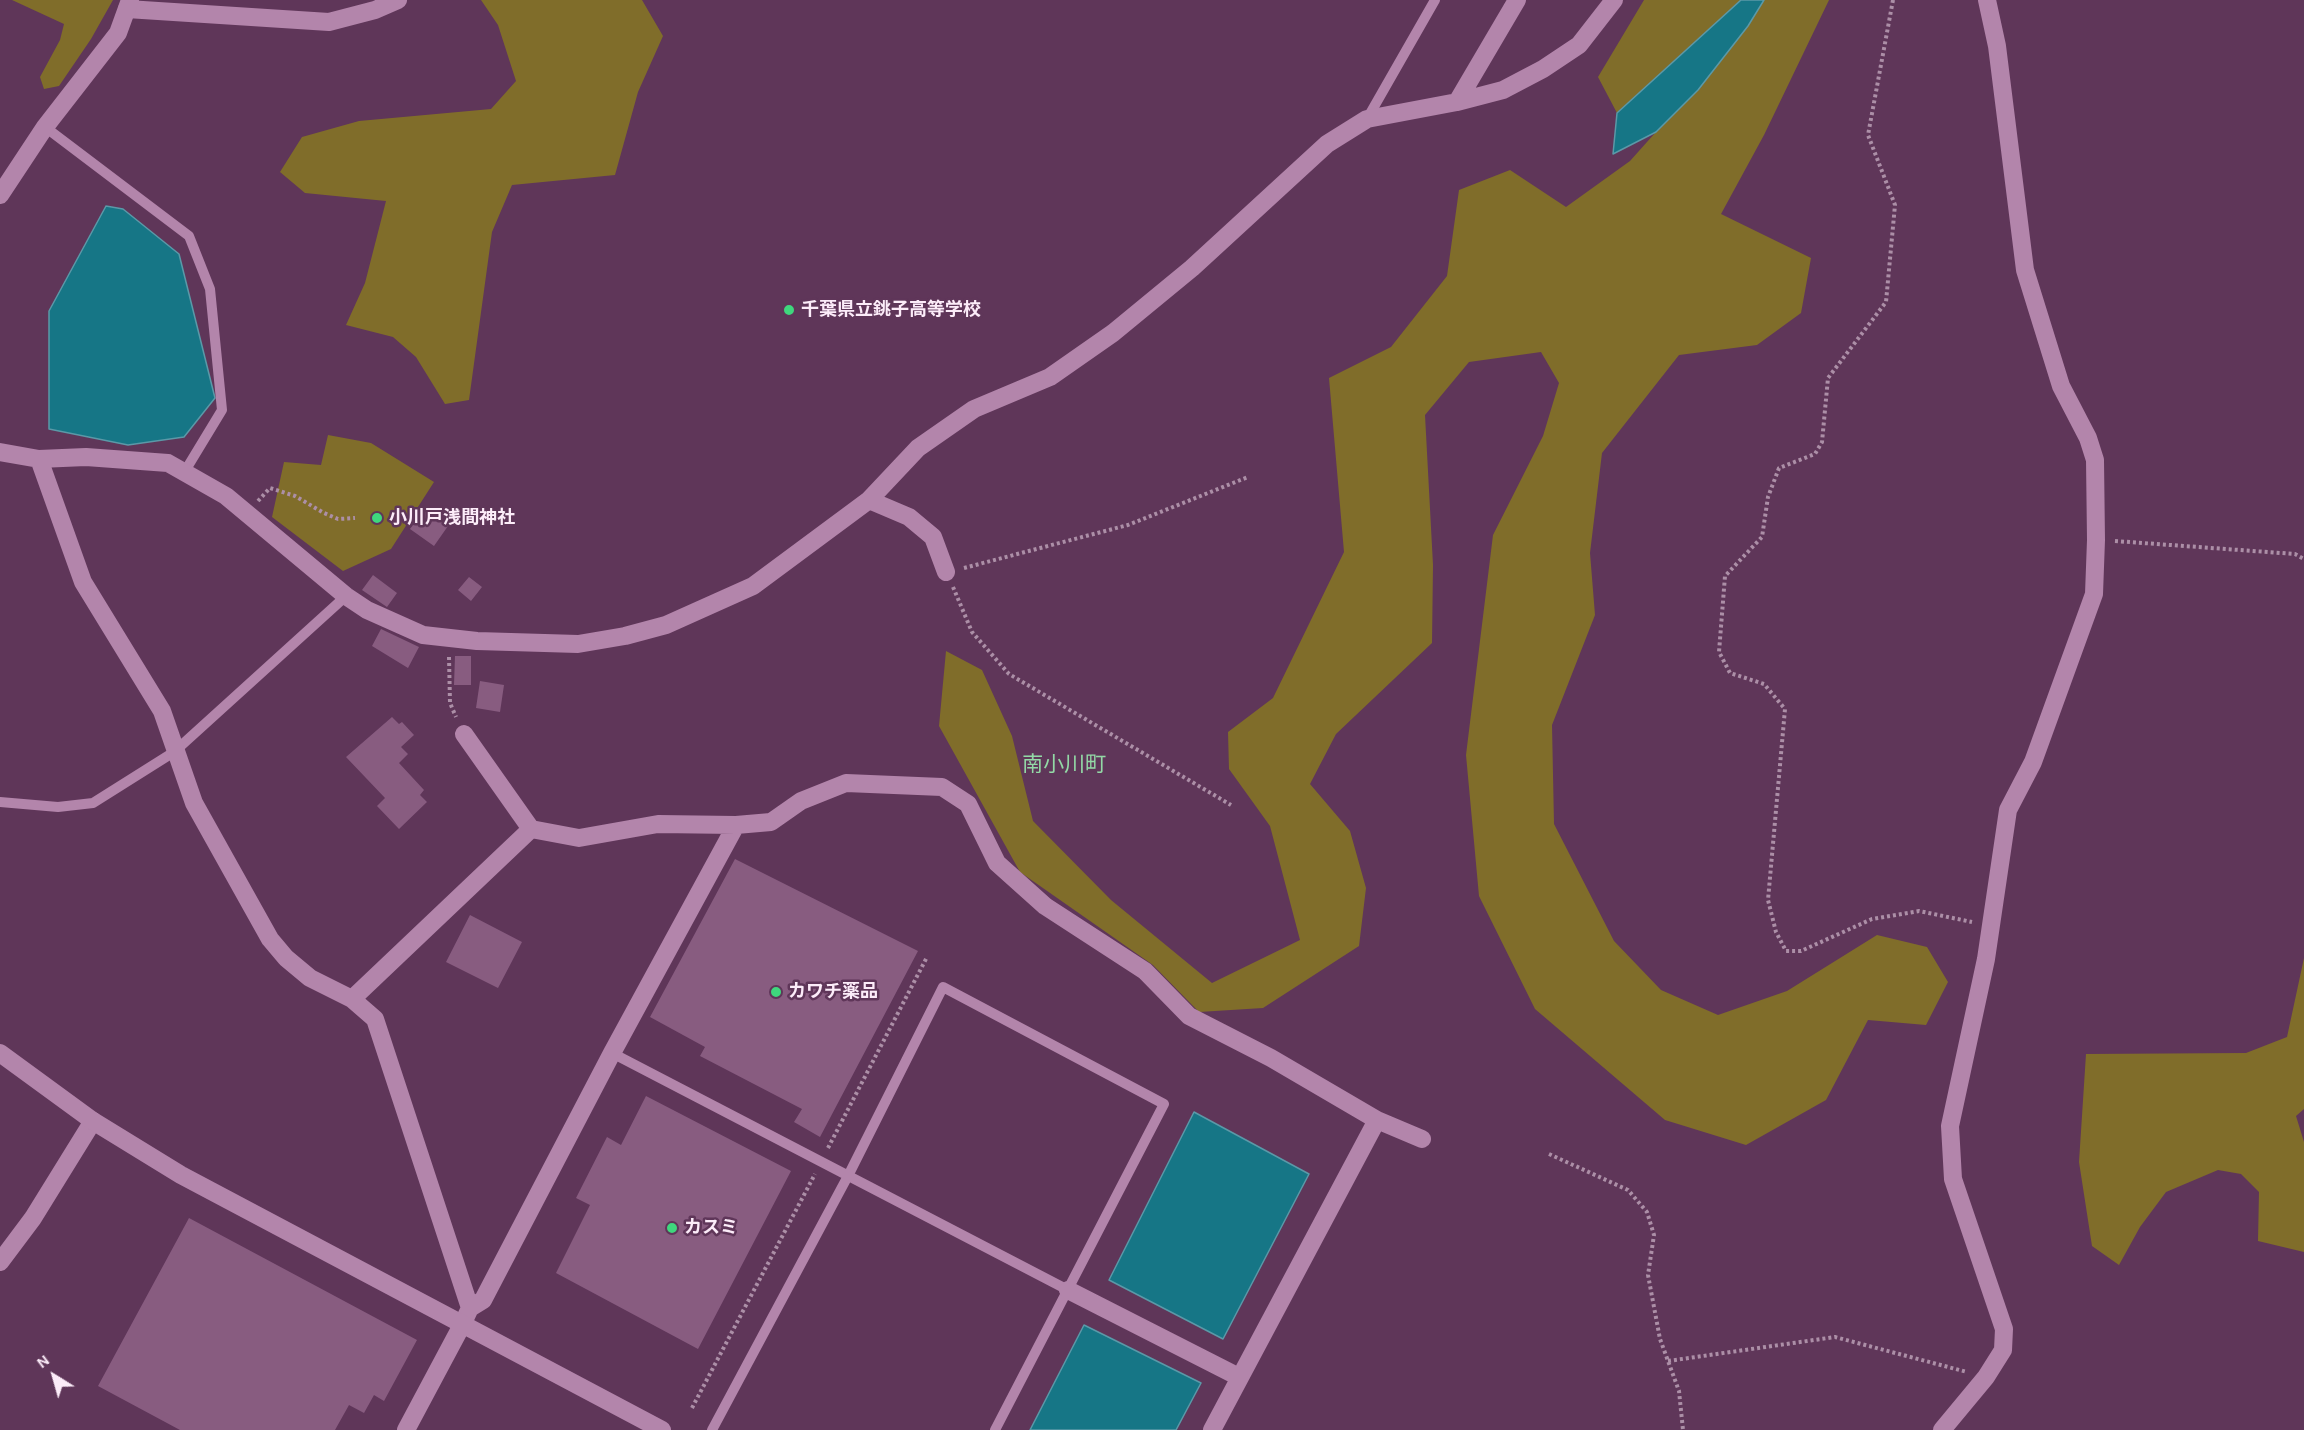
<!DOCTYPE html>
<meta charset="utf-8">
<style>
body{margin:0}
#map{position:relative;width:2304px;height:1430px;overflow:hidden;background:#5f3659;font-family:Karla,sans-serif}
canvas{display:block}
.north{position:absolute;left:24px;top:1346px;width:60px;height:60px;-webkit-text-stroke:4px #5f3659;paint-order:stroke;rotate:323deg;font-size:16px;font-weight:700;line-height:24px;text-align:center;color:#fcecf9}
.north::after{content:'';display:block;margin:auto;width:21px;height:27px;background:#fcecf9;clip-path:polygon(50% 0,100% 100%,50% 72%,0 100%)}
</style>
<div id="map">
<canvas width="2304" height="1430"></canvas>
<div class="north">N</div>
</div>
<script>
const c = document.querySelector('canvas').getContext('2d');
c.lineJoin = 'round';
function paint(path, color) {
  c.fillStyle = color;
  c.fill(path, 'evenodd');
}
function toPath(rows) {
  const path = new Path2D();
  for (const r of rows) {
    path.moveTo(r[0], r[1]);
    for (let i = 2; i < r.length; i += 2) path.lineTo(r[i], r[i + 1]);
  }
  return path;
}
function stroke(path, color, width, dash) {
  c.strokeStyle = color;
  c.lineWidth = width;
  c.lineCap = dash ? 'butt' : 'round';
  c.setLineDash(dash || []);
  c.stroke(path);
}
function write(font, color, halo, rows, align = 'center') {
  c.font = font + ' Karla,"Noto Sans JP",sans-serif';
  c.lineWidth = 5;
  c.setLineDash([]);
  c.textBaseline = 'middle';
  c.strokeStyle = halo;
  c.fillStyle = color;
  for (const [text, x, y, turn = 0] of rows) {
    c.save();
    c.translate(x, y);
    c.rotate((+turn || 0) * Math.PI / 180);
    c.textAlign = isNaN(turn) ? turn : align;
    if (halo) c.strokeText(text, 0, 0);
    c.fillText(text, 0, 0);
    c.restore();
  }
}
paint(toPath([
 [12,0,113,0,91,39,59,86,44,89,40,77,60,40,64,24],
 [481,0,642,0,663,36,638,92,615,175,512,185,492,232,469,400,445,404,416,357,393,337,346,325,365,283,386,201,305,193,280,172,302,137,359,121,491,109,516,81,498,25],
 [1644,0,1741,0,1617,113,1598,77],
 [1762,0,1829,0,1764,135,1721,214,1811,258,1801,313,1757,345,1679,355,1602,453,1590,553,1595,615,1552,725,1554,824,1614,941,1661,990,1718,1015,1787,991,1877,935,1927,947,1948,982,1926,1025,1868,1020,1826,1100,1746,1145,1665,1120,1535,1009,1479,896,1466,755,1493,535,1543,436,1559,383,1541,352,1469,362,1425,415,1433,565,1432,643,1336,734,1310,784,1350,831,1366,888,1359,946,1263,1008,1199,1012,1153,965,1020,872,939,726,946,651,982,670,1012,736,1033,821,1111,900,1212,983,1300,940,1270,826,1229,769,1228,732,1273,698,1344,552,1329,378,1391,347,1447,276,1459,190,1510,170,1566,207,1630,161,1731,48],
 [328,435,371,443,434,482,391,549,343,571,272,517,284,462,321,465],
 [2304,958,2304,1109,2296,1116,2304,1142,2304,1252,2258,1241,2259,1192,2241,1174,2218,1170,2166,1192,2140,1227,2119,1265,2092,1246,2079,1162,2086,1054,2246,1053,2287,1037]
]), '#806d2a');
const water = toPath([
 [1741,0,1764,0,1748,26,1698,90,1656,132,1613,154,1617,113,1741,0],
 [106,206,123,209,179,254,215,398,184,437,128,445,49,429,49,311,106,206],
 [1194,1112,1309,1174,1223,1339,1109,1280,1194,1112],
 [1084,1325,1201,1383,1176,1430,1030,1430,1084,1325]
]);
paint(water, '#167686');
stroke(water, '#5b99a8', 1.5);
paint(toPath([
 [424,510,448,526,434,546,410,529],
 [373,575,397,593,387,607,362,590],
 [469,577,482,587,471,601,458,590],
 [381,629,419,647,408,668,372,646],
 [455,656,471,656,471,685,454,685],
 [480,681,504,685,500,712,476,708],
 [392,717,399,724,402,722,414,735,401,747,408,754,399,763,424,790,420,795,427,802,399,829,377,806,385,798,346,757],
 [735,859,918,951,820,1137,794,1122,802,1109,700,1056,705,1047,650,1017],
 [470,915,522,942,498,988,446,962],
 [646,1096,791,1171,698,1349,556,1273,590,1205,576,1198,607,1137,621,1145],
 [189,1218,417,1340,384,1401,374,1395,364,1413,349,1405,335,1430,180,1430,98,1386]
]), '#885c80');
stroke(toPath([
 [1893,0,1868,135,1895,205,1886,302,1828,378,1822,442,1815,454,1779,468,1768,497,1762,537,1725,576,1719,652,1730,673,1764,684,1785,709,1768,900,1776,932,1786,951,1801,951,1872,919,1919,911,1972,922],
 [258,501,270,488,295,496,324,513,338,519,355,518],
 [2115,541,2295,554,2304,559],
 [964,568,1128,525,1248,477],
 [953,587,972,632,1009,674,1231,805],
 [449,657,450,703,456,717],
 [828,1148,927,957],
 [1549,1154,1628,1190,1647,1212,1654,1235,1648,1275,1660,1339,1679,1391,1683,1430],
 [1668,1361,1835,1337,1967,1372],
 [692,1408,815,1174]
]), '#ac8fa7', 4, [3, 3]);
stroke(toPath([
 [1367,119,1435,0],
 [45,127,189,236,210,289,222,410,185,471],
 [0,802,58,807,93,803,174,752,346,596],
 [612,1053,1068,1290],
 [712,1430,849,1174,943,987,1164,1104,995,1430]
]), '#b385ab', 10);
stroke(toPath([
 [127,9,329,22,375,10,398,0],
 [1457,102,1517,0],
 [0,452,39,459,86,457,168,463,226,496,346,596,367,610,423,635,477,641,578,644,625,636,666,625,753,586,869,500,918,448,974,409,1050,377,1113,333,1192,268,1327,144,1367,119,1457,102,1503,90,1543,69,1579,45,1614,0],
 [39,459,83,582,162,711,194,803,270,939,286,958,310,978,352,999,375,1019,470,1308,462,1325],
 [869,500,909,517,933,537,946,572],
 [464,734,531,829,579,838,658,824,736,825,771,822,801,801,846,783,942,787,968,804,997,863,1045,906,1145,971,1189,1016,1271,1058,1377,1120,1422,1139],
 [352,999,531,829],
 [0,1262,33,1218,93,1121],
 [1068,1290,1239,1377],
 [470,1308,483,1300,612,1053,736,825],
 [1212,1430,1377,1120],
 [1942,1430,1986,1377,2003,1350,2004,1329,1953,1179,1950,1126,1986,959,2008,810,2033,762,2094,594,2096,540,2095,460,2088,438,2061,386,2025,270,1997,46,1987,0]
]), '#b385ab', 18);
stroke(toPath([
 [0,195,45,127,118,33,130,0],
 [0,1053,93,1121,181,1175,662,1430],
 [406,1430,462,1325]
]), '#b385ab', 18);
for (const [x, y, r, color] of [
 [789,310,6,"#3fd77d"],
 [377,518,6,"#3fd77d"],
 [776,992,6,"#3fd77d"],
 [672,1228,6,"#3fd77d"]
]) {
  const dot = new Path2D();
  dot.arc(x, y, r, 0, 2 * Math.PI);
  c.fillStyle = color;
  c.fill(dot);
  stroke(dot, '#5f3659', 2);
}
write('bold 18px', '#fcecf9', '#5f3659', [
 ["千葉県立銚子高等学校",801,310],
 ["小川戸浅間神社",389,518],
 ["カワチ薬品",788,992],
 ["カスミ",684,1228]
], 'left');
write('21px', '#93d9a6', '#5f3659', [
 ["南小川町",1064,765]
]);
</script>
